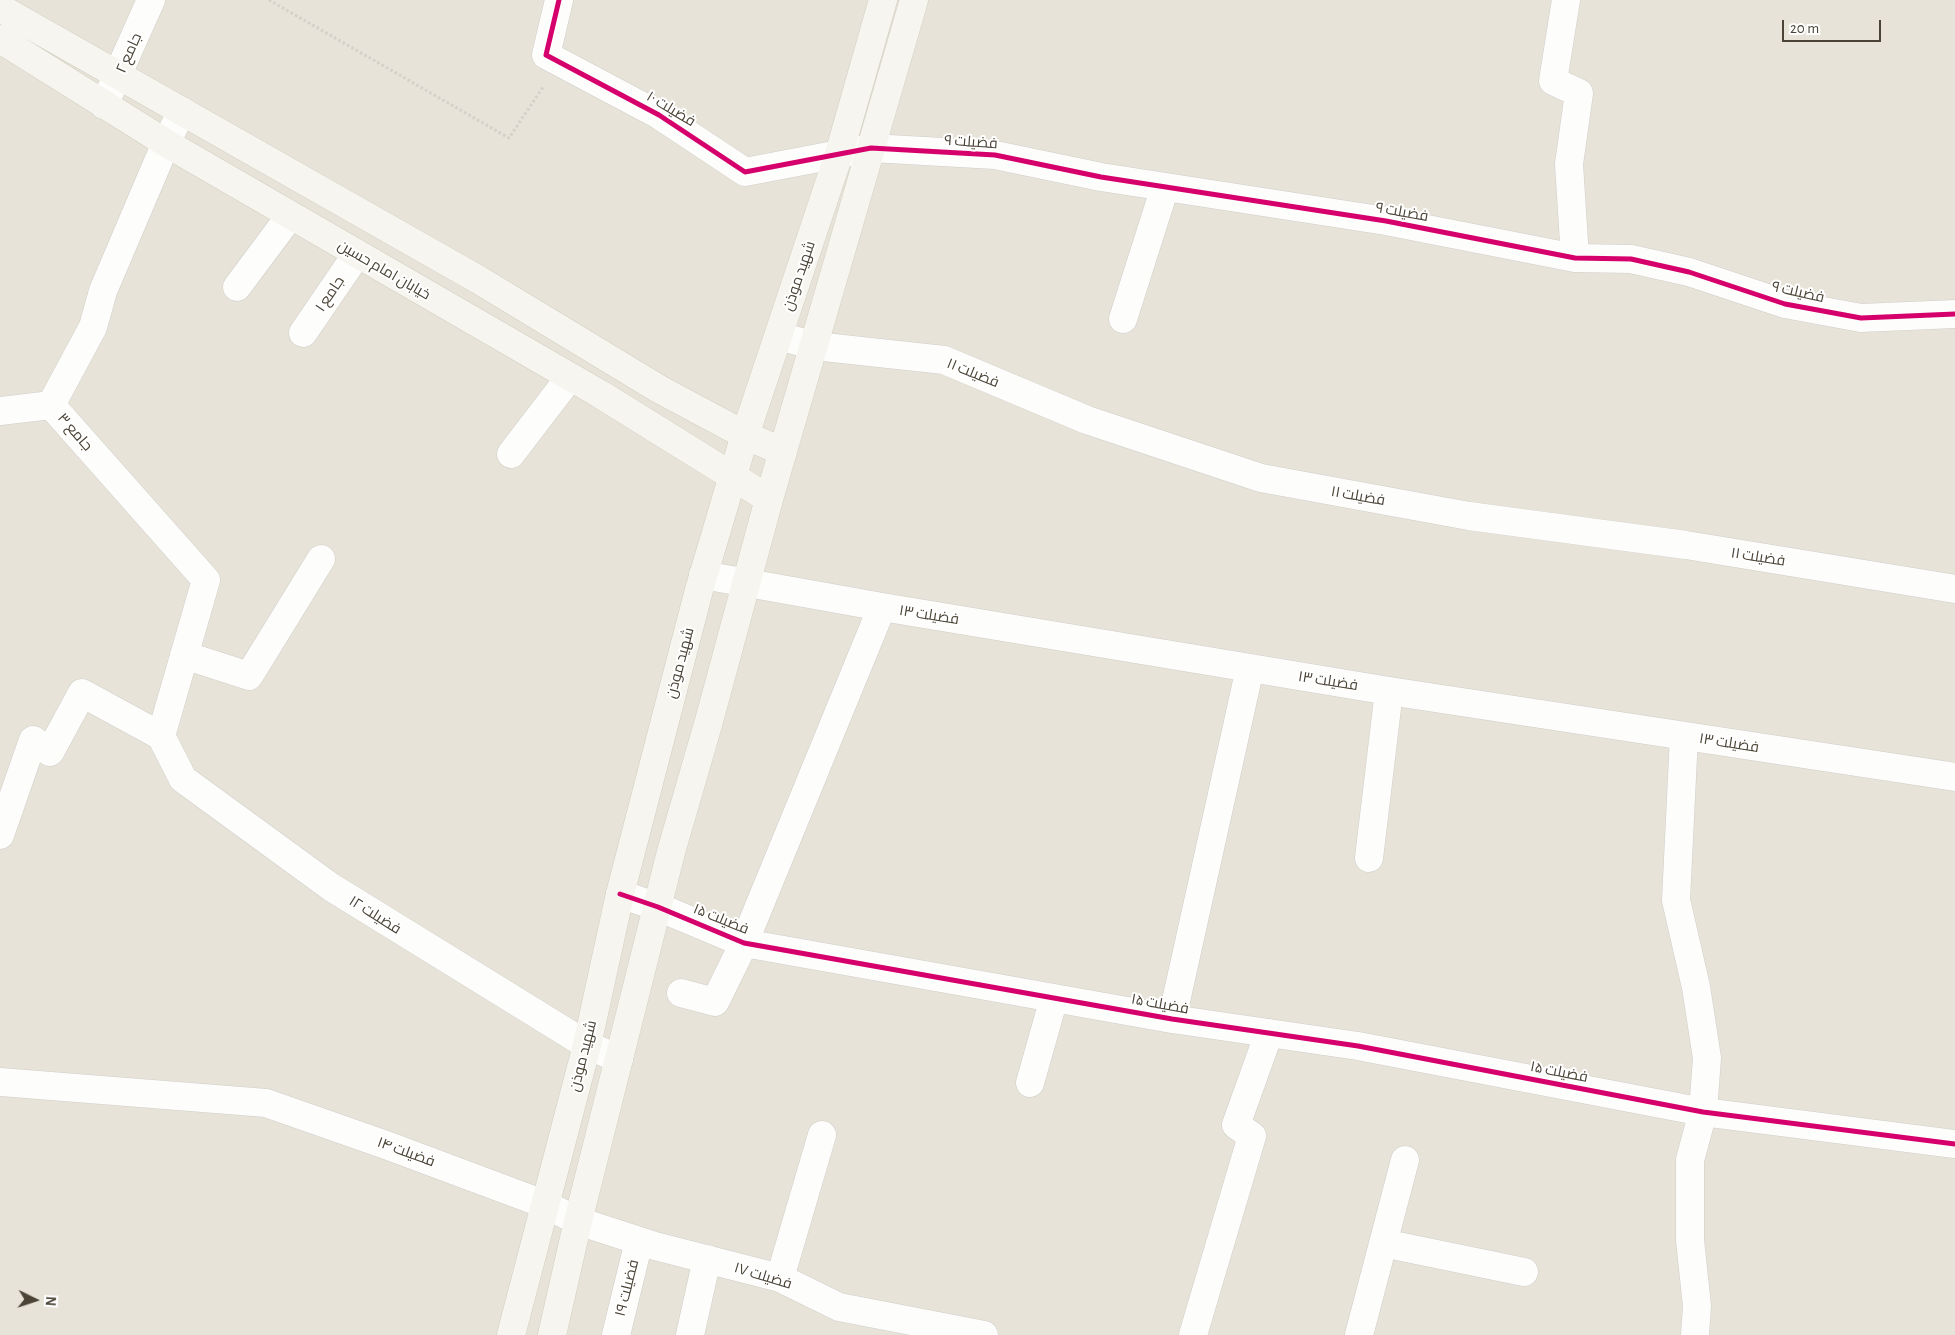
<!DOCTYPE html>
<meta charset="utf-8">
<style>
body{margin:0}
#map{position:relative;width:1955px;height:1335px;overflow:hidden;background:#f2f1ec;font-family:"Alegreya Sans",sans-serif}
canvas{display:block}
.north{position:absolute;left:10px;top:1275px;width:50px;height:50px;-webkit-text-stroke:4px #fff;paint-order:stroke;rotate:94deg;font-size:14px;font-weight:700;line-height:20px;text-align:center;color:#4a4336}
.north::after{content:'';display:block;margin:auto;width:18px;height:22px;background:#4a4336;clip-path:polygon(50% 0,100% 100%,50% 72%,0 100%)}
.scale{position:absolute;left:1782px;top:20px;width:99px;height:22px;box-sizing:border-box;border:2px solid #4a4336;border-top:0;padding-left:6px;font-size:15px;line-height:18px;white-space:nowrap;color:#4a4336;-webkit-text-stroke:4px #fff;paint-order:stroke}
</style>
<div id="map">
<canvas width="1955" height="1335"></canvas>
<div class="north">N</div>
<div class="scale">20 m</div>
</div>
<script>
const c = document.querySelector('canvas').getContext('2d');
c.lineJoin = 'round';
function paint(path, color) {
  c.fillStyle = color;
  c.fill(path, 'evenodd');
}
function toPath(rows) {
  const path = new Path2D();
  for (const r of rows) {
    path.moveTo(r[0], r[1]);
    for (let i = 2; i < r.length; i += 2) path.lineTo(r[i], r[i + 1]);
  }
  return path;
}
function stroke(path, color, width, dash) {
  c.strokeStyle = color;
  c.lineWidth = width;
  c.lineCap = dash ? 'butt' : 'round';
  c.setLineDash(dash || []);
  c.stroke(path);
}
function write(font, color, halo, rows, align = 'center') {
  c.font = font + ' "Alegreya Sans",Cairo,sans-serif';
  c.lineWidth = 4;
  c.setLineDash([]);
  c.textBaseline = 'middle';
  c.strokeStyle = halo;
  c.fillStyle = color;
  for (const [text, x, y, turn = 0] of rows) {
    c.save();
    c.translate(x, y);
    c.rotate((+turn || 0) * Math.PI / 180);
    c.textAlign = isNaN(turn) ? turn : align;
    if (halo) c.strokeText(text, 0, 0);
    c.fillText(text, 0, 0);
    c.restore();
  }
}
paint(toPath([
 [0,0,1955,0,1955,1335,0,1335]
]), '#e7e3d8');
const minor = toPath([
 [559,0,546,55,659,115,745,172,871,148,995,155,1101,177,1386,221,1575,258,1631,259,1689,272,1785,304,1861,318,1955,314],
 [1566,0,1553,81,1579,93,1569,164,1575,258],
 [104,105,151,0],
 [237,287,290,216],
 [1123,319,1165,187],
 [303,333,357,254],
 [779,336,815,346,944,360,1087,420,1261,478,1469,516,1686,545,1955,589],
 [0,411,51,405],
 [511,454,570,377],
 [703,575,882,607,1389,691,1955,777],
 [184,655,249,676,321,559],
 [161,736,206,580,51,405,93,327,103,291,166,143,182,111],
 [161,736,183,779,331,887,587,1045,619,1059],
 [1684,736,1676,900,1696,987,1707,1058,1703,1112,1690,1160,1690,1240,1697,1306,1695,1335],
 [0,835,33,740,50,752,82,693,161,736],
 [1369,858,1389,691],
 [620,894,658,907,744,943,1172,1019,1358,1046,1703,1112,1955,1144],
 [681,993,715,1002,744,943,882,607],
 [1172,1019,1250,668],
 [0,1082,266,1103,386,1145,544,1204,578,1221,655,1246,780,1278,839,1307,984,1335],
 [1030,1083,1054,998],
 [1383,1243,1524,1272],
 [780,1278,822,1135],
 [616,1335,639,1241],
 [690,1335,707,1259],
 [1193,1335,1252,1136,1236,1125,1269,1033],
 [1359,1335,1405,1160]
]);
const secondary = toPath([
 [0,8,479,280,659,389,745,435,783,452],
 [0,39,166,143,600,394,769,499],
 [511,1335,587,1045,620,894,699,590,745,435,839,154,883,0],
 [552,1335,578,1221,671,852,709,721,769,499,914,0]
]);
stroke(minor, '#d0cec9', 29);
stroke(secondary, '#d2cfc2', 29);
stroke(toPath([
 [269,0,509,138,543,87]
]), '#d2d1ca', 3, [2.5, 2.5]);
stroke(minor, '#fdfdfc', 28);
stroke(secondary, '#f7f5ef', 28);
stroke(toPath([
 [559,0,546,55,659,115,745,172,871,148,995,155,1101,177,1386,221,1575,258,1631,259,1689,272,1785,304,1861,318,1955,314],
 [620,894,658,907,744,943,1172,1019,1358,1046,1703,1112,1955,1144]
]), '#d6006c', 5);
write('15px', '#4a4336', '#fff', [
 ["جامع ۲",129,53,-66],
 ["فضیلت ۱۰",671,109,31],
 ["فضیلت ۹",971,142,4],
 ["فضیلت ۹",1402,212,10],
 ["خیابان امام حسین",384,270,30],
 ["شهید موذن",799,276,-71],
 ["فضیلت ۹",1798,292,13],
 ["جامع ۱",330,294,-56],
 ["فضیلت ۱۱",973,373,22],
 ["جامع ۳",75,432,49],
 ["فضیلت ۱۱",1358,496,10],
 ["فضیلت ۱۱",1758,557,9],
 ["فضیلت ۱۳",929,615,9],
 ["شهید موذن",680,663,-75],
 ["فضیلت ۱۳",1328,681,9],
 ["فضیلت ۱۳",1729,743,9],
 ["فضیلت ۱۲",375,915,32],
 ["فضیلت ۱۵",721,919,22],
 ["فضیلت ۱۵",1160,1004,10],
 ["شهید موذن",583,1056,-76],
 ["فضیلت ۱۵",1559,1072,11],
 ["فضیلت ۱۴",406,1152,20],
 ["فضیلت ۱۷",763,1276,17],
 ["فضیلت ۱۹",627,1288,-76]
]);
</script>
